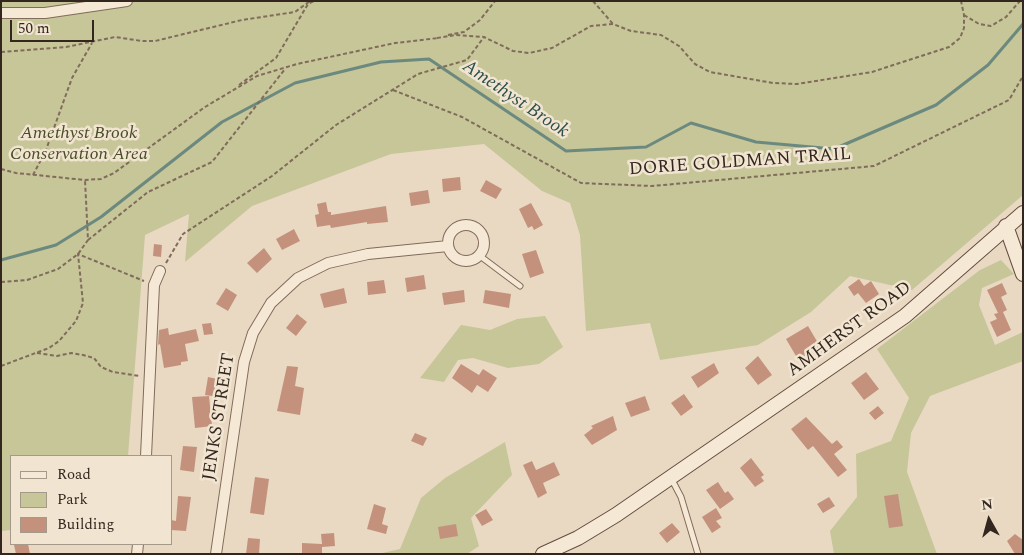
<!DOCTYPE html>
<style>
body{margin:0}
#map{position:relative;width:1024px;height:555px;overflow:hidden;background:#e9d9c3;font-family:Spectral,serif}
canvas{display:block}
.frame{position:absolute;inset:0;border:2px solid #33261e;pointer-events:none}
.legend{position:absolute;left:10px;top:455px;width:162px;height:90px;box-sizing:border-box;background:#f1e5d1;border:1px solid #a59989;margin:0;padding:6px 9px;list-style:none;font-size:15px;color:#33261e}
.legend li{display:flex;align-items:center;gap:10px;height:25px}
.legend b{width:25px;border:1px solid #a59989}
.north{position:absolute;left:964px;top:495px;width:50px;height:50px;-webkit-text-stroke:4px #f1e5d1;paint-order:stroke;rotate:353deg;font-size:14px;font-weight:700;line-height:20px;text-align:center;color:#33261e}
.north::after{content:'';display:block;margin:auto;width:18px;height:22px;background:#33261e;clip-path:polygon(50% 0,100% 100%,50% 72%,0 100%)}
.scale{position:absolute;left:10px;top:20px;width:84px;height:22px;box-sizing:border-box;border:2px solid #33261e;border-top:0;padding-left:6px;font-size:15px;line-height:18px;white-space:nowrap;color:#33261e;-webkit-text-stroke:4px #f1e5d1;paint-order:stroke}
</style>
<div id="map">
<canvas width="1024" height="555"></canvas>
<div class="frame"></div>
<ul class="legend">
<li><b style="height:6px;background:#f5e8d5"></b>Road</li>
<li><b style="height:14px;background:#c6c698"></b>Park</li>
<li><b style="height:14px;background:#c4927c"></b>Building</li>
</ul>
<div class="north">N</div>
<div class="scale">50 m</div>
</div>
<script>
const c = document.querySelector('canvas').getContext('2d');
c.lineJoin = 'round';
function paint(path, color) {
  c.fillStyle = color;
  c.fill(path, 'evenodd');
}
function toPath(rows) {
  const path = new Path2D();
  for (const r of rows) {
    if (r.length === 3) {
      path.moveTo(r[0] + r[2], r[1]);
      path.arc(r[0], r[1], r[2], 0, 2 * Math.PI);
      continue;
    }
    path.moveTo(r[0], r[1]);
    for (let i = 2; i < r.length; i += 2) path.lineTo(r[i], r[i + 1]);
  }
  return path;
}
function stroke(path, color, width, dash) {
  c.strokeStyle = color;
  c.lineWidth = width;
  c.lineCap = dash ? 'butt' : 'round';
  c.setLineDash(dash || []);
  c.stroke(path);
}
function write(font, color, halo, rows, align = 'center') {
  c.font = font + ' Spectral,serif';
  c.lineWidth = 5;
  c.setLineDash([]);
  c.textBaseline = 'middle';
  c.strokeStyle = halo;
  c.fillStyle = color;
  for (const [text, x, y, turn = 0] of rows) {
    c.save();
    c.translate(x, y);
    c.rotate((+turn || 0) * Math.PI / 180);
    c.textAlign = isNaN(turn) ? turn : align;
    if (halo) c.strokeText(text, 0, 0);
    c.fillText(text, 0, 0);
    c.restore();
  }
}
paint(toPath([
 [1,1,1023,1,1023,195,912,290,850,276,811,312,758,345,660,360,650,323,586,331,580,235,570,203,542,191,484,144,391,154,252,206,185,262,189,214,145,235,128,456,11,456,11,530,1,531],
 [1001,260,1014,274,982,288,979,305,995,345,1023,332,1023,361,930,396,911,433,907,472,937,554,834,554,830,531,857,497,856,454,891,441,909,398,877,349,980,270],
 [545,316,563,347,539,364,508,368,473,358,458,360,444,382,420,378,461,325,490,330,517,319],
 [505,442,512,475,471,518,479,546,467,554,378,554,400,549,421,498,445,478]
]), '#c6c698');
stroke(toPath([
 [1,260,56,245,101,217,222,122,295,83,381,62,429,59,566,151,646,147,691,123,756,142,834,149,936,105,988,65,1023,24]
]), '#6c897f', 3);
paint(toPath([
 [460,177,461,190,443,192,442,179],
 [486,180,502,189,496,199,480,191],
 [428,190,430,203,411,206,409,193],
 [326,202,328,212,331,212,331,215,386,206,388,222,367,224,367,222,331,228,330,225,317,227,315,215,319,214,317,204],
 [531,203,543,225,534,230,532,226,528,228,519,209],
 [294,229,300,241,282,250,276,239],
 [154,244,162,245,161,257,153,256],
 [264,248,272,259,257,273,247,263],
 [536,250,544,273,530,278,522,254],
 [424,275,426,289,407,292,405,278],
 [859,279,864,286,871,281,879,294,866,303,858,293,854,296,848,287],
 [384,280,386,293,368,295,367,282],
 [1002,283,1007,294,1001,297,1007,310,1003,312,1011,330,997,337,990,322,997,319,994,314,998,313,987,290],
 [226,288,237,295,228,311,216,304],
 [344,288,347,303,324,308,320,294],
 [464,290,465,302,444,305,442,293],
 [485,290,511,294,509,308,483,303],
 [297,314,307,322,296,336,286,328],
 [211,323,213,334,204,335,202,324],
 [808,326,825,355,803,368,786,339],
 [168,328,169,335,196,329,199,341,185,344,188,361,181,362,181,365,164,368,160,344,158,345,159,330],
 [758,356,772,375,758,385,745,368],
 [714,363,719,373,698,388,691,377],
 [461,364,479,375,483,369,497,378,488,392,477,385,472,393,452,378],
 [287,366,298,367,295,386,304,388,300,415,277,411],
 [866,372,879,389,864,400,851,383],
 [208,377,222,380,219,397,205,395],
 [684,394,693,407,681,416,671,403],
 [209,396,212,426,195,428,192,397],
 [645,396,650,410,631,417,625,403],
 [878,406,884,413,875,420,869,413],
 [613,416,617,430,592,445,584,435,593,428,591,426],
 [806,417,832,444,837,440,843,447,834,454,847,470,838,477,813,446,808,450,791,429],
 [415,433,427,438,423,446,411,441],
 [183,446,197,447,194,472,180,470],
 [751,458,764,475,761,477,764,481,755,487,740,468],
 [532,461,536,470,554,462,560,475,543,483,547,493,538,498,523,465],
 [255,477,269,479,264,515,250,513],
 [718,482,725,493,728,491,734,499,720,509,706,490],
 [898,494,903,526,889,528,884,496],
 [178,496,191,497,186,531,171,530,171,520,176,521],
 [829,497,835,506,823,513,817,504],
 [374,504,386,508,382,524,388,526,386,534,367,529],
 [716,508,722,518,716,521,721,527,712,533,702,517],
 [486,509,493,520,482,526,475,515],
 [672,523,680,532,667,543,659,533],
 [456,524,458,536,440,539,438,527],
 [334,533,335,546,322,547,322,554,302,554,302,543,322,544,321,534],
 [1015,534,1023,540,1023,554,1015,554,1007,541],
 [248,538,260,539,259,554,246,554],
 [28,544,30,554,16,554,14,545]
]), '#c4927c');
const lane = toPath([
 [480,256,520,286],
 [671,478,681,497,698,554]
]);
const street = toPath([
 [1,13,45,13,127,1],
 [466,243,18],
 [146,456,154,285,160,271],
 [137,554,138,544],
 [216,554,244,362,253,333,271,303,298,278,328,263,368,254,448,246]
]);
const secondary = toPath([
 [1006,226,1023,274],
 [543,554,578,538,616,515,905,316,1023,213]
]);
stroke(lane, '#816b5b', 7);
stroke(street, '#816b5b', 12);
stroke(secondary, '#634d3f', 16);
stroke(toPath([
 [593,1,613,24],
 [964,15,979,24,991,26,1006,17,1020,1],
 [448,35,464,32,480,20,495,1],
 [437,38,456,35,484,37,513,51,529,53,552,48,591,26,613,24,631,31,661,35,679,46,695,64,710,72,773,83,797,84,872,72,949,47,960,38,964,28,964,15,961,1],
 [1,52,66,47,115,37,142,41,155,41,242,20,295,12,310,1],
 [239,85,276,58,308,4,314,1],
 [393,90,462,117,581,183,652,186,874,166,1009,100,1023,76],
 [1,169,16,173,85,180,101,179,114,173,205,107,257,76,297,64,395,43,438,38],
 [33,175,46,150,72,78,92,43],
 [88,240,148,192,212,162,285,69],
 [166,263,183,234,272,176,336,125,418,74,467,60,484,37],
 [1,282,27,280,58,269,78,254,88,240,85,180],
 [37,353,57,356,71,353,83,355,94,358,101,367,113,372,140,376],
 [1,366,49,348,59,341,76,321,83,303,78,254,144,281]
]), '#816b5b', 2, [4, 2.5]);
stroke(lane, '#f5e8d5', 5);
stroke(street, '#f5e8d5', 10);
stroke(secondary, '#f5e8d5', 14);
write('italic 18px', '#484d27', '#f1e5d1', [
 ["Amethyst Brook",79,134],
 ["Conservation Area",79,155]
]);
write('18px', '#33261e', '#f1e5d1', [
 ["DORIE GOLDMAN TRAIL",740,163,-4],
 ["AMHERST ROAD",850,330,-36],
 ["JENKS STREET",220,417,-81]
]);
write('italic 19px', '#2f514b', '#f1e5d1', [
 ["Amethyst Brook",515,100,34]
]);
</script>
